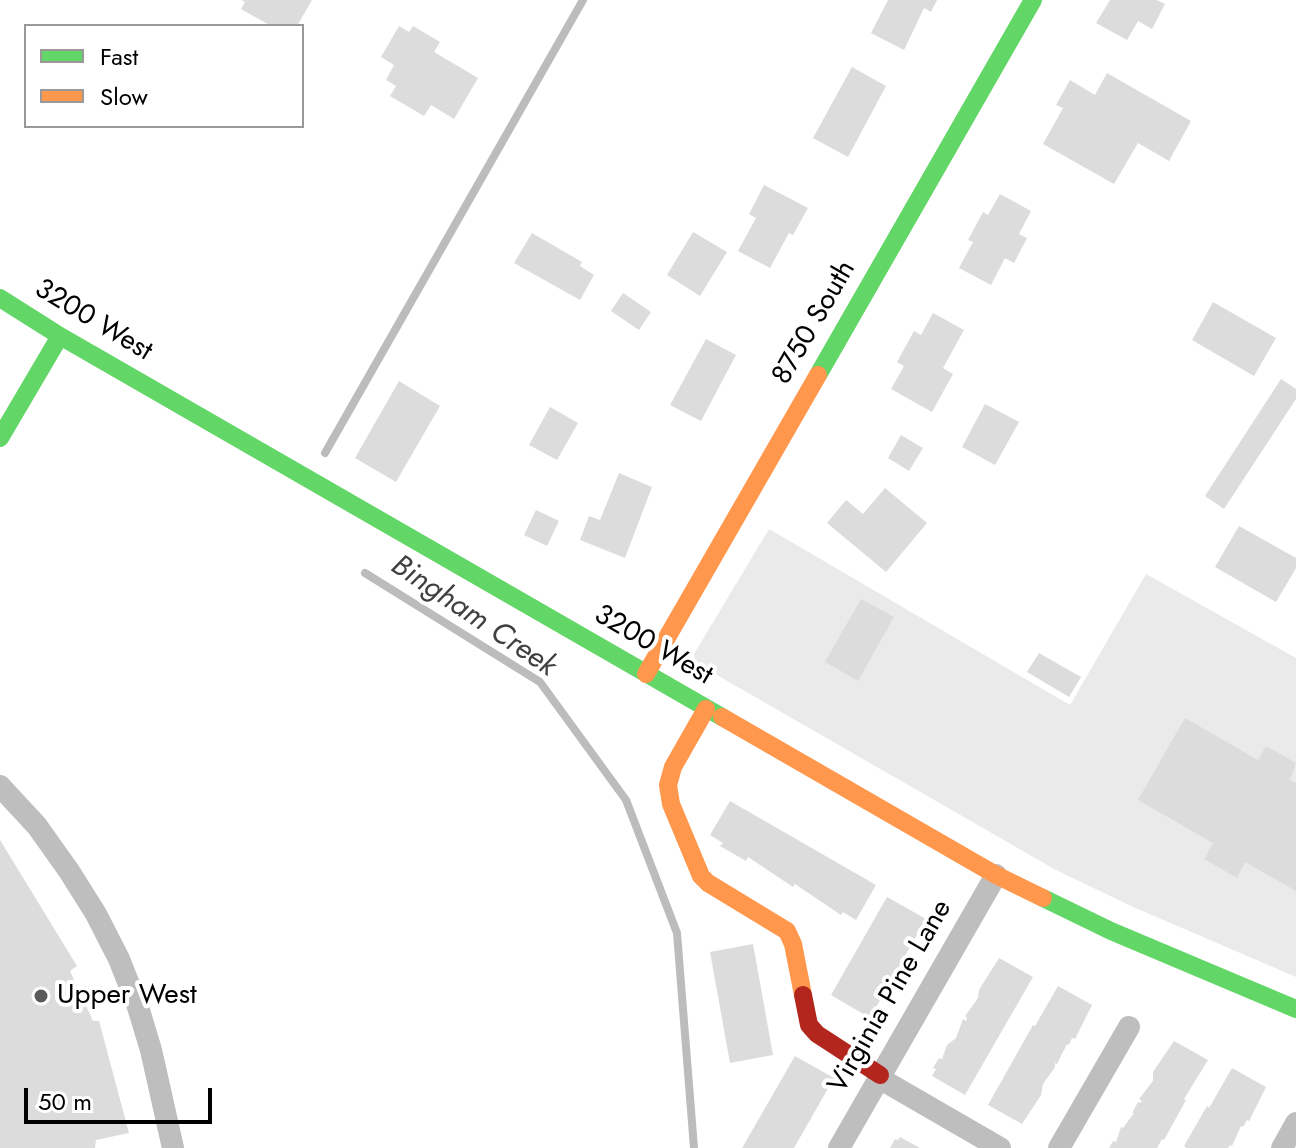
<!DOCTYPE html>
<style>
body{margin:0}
#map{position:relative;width:1296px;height:1148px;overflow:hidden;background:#fff;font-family:Jost,sans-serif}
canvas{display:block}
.legend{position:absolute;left:24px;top:24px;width:280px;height:104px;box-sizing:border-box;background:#fff;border:2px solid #999;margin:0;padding:10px 14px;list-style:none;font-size:24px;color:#000}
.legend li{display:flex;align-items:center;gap:16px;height:40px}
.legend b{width:40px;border:2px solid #999}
.scale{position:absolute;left:24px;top:1088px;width:188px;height:36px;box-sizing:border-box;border:4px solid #000;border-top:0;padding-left:10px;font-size:24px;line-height:28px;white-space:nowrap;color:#000;-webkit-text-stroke:6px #fff;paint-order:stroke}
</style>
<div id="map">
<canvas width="1296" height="1148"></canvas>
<ul class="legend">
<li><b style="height:10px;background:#63d668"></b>Fast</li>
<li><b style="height:10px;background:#ff974d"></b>Slow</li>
</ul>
<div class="scale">50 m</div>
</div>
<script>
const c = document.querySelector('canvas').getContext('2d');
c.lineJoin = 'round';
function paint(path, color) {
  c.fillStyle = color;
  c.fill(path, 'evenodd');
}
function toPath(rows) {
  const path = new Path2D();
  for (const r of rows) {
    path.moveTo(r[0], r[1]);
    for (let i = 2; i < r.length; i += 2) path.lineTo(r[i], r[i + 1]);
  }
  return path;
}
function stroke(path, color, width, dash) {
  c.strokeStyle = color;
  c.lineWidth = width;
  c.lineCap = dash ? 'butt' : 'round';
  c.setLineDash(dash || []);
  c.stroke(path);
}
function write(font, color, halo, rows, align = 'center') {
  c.font = font + ' Jost,sans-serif';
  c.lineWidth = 8;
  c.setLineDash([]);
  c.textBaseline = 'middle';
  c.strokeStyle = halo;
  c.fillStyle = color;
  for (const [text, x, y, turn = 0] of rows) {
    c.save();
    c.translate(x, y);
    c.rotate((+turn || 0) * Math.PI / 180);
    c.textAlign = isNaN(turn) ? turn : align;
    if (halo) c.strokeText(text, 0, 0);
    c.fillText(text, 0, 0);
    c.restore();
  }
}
paint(toPath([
 [769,529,1070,705,1146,574,1296,658,1296,977,1131,906,1056,870,696,663,694,654]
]), '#eaeaea');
stroke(toPath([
 [325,453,583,0],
 [365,573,540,682,626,800,677,933,694,1148]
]), '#bcbcbc', 8);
paint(toPath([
 [241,0,312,0,297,26,271,26,241,9,245,2],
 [888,0,937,0,931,12,924,8,904,50,871,33],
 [1110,0,1157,0,1165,4,1152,29,1138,21,1127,40,1096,23],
 [399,26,409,32,413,26,440,42,434,52,478,78,454,119,431,105,424,116,390,96,396,86,386,80,394,65,381,57],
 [852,67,886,86,848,157,813,138],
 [1107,73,1191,121,1169,161,1138,143,1114,184,1043,144,1063,108,1056,105,1070,80,1095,95],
 [764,185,808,208,793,235,789,233,770,268,738,251,756,218,749,214],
 [1000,194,1031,211,1019,234,1027,238,1014,263,1005,258,991,285,959,268,973,242,968,240,983,212,988,215],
 [693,232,727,252,700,296,667,275],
 [532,233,582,262,580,266,594,275,580,300,514,263],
 [623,293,651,312,639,330,611,311],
 [1213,302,1276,338,1254,376,1192,340],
 [933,313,964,330,943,368,953,374,932,412,891,389,904,366,897,362,914,331,921,335],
 [706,339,736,355,701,421,670,405],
 [1281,379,1296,389,1296,399,1224,509,1205,496],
 [399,381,440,406,396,482,355,458],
 [985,404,1019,422,995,465,962,447],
 [550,407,578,423,557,460,529,445],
 [901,435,923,448,909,471,888,458],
 [619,473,652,487,625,558,580,540,589,516,600,520],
 [885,488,927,523,886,572,827,523,846,500,863,514],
 [536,510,559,521,547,546,524,535],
 [1239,526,1296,558,1296,568,1276,602,1215,567],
 [861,599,894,617,858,681,825,662],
 [1039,653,1081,677,1069,697,1027,672],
 [1185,718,1258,760,1266,746,1296,763,1290,780,1296,783,1296,891,1245,862,1237,878,1204,859,1213,843,1138,800],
 [730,801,876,885,856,920,843,912,841,915,795,884,793,887,748,857,746,861,720,846,723,843,710,835],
 [0,840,77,966,70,971,93,1021,99,1021,129,1133,96,1140,95,1148,0,1148],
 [887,897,926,919,870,1018,831,995],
 [753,944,773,1055,730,1063,710,952],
 [999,958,1033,977,965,1095,932,1076,936,1069,933,1068,939,1058,942,1059,947,1045,956,1038,963,1019,966,1021,967,1018,965,1016,978,998,979,990],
 [1058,986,1092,1005,1075,1039,1072,1038,1069,1045,1067,1044,1057,1064,1055,1063,1055,1067,1043,1084,1041,1095,1022,1124,988,1105,1033,1025,1035,1026],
 [1174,1041,1208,1060,1184,1099,1186,1100,1164,1140,1162,1139,1157,1148,1109,1148,1113,1141,1116,1142,1121,1127,1123,1128,1134,1113,1132,1113,1138,1102,1140,1103,1142,1101,1139,1099,1153,1081,1153,1072],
 [795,1056,834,1078,794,1148,742,1148],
 [1232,1068,1266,1087,1249,1121,1247,1120,1243,1127,1241,1126,1232,1146,1230,1145,1228,1148,1186,1148,1184,1146,1207,1106,1209,1108],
 [900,1137,920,1148,890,1148,895,1139,898,1140]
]), '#dcdcdc');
stroke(toPath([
 [0,786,37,826,69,871,96,914,119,959,138,1007,151,1050,173,1148],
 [879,1078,1000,1148],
 [839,1148,996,875],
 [1059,1148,1129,1027],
 [1282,1148,1296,1123]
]), '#bebebe', 22);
stroke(toPath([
 [0,298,60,336,722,717],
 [818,375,1033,0],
 [0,438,60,336],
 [1043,898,1111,931,1296,1009]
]), '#63d668', 18);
stroke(toPath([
 [646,674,818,375],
 [706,709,673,767,668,785,671,804,701,876,708,883,787,931,793,944,803,995],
 [722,717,996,875,1043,898]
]), '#ff974d', 18);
stroke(toPath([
 [803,995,809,1025,817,1034,880,1075]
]), '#b3261e', 18);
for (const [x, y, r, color] of [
 [41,996,8,"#595959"]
]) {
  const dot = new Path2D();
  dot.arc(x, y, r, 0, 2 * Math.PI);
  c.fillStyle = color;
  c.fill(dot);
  stroke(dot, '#fff', 3);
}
write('28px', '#000', '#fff', [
 ["3200 West",93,321,31],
 ["8750 South",815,323,-60],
 ["3200 West",653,646,30],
 ["Virginia Pine Lane",891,997,-60]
]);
write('28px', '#000', '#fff', [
 ["Upper West",57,996]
], 'left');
write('italic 30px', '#404040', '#fff', [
 ["Bingham Creek",473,617,34]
]);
</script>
